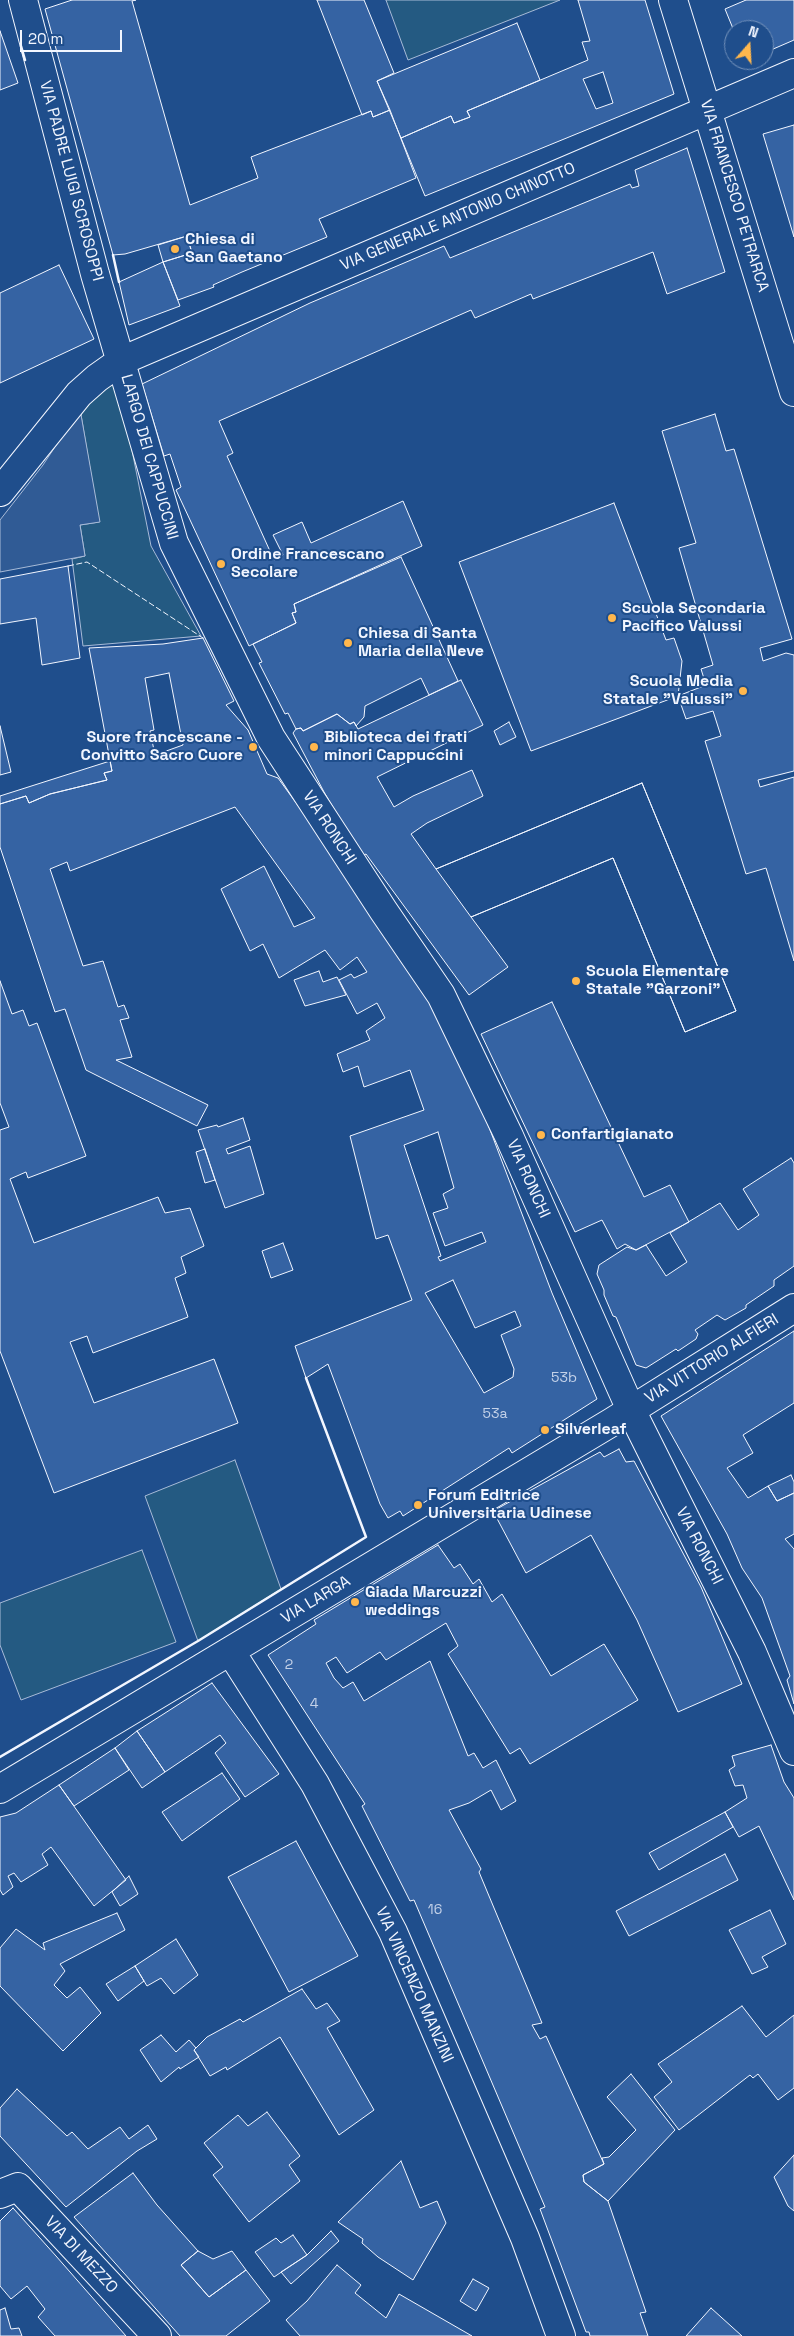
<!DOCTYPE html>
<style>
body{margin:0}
#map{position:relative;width:794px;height:2336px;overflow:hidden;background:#1f4e8c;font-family:"Space Grotesk",sans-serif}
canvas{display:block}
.north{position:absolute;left:724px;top:20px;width:50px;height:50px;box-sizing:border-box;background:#1f4e8c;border:1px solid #7391ba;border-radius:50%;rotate:19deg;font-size:14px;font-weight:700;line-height:20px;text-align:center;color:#f2f6ff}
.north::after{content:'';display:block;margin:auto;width:18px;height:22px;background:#ffb74d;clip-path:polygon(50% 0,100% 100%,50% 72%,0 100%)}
.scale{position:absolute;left:20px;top:30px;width:102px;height:22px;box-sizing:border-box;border:2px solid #f2f6ff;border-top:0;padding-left:6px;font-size:15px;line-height:18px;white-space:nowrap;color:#f2f6ff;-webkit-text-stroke:4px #1f4e8c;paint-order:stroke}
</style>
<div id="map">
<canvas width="794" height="2336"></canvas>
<div class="north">N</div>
<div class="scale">20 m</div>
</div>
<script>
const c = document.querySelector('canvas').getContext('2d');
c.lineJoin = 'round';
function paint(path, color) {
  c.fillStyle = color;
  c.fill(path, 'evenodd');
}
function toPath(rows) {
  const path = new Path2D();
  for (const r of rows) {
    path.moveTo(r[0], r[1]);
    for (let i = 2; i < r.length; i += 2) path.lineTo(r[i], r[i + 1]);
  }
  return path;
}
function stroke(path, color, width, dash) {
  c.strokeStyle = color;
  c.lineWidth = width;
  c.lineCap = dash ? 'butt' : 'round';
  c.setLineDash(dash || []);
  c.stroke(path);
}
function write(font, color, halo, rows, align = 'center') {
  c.font = font + ' "Space Grotesk",sans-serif';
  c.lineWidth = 4;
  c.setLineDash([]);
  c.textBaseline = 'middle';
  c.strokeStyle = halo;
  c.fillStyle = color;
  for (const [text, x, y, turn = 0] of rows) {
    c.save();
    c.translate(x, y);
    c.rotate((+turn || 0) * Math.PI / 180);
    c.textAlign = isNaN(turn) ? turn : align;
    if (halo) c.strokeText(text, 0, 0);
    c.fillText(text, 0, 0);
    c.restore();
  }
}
const green = toPath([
 [386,0,560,0,408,60,386,0],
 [118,380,151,546,201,636,83,646,72,559,85,556,80,525,99,522,80,409,97,393,118,380],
 [235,1460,281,1589,198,1641,145,1496,235,1460],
 [142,1550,176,1642,21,1700,0,1645,0,1603,142,1550]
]);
paint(green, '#245a82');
stroke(green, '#a8bbd7', 1);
const parking = toPath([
 [80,409,100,522,80,525,85,556,0,572,0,520,43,465,80,409]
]);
paint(parking, '#305b95');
stroke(parking, '#a8bbd7', 1);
const building = toPath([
 [72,0,136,0,132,1,190,205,258,178,251,157,371,111,373,117,390,110,416,178,319,219,327,237,242,272,213,285,214,287,178,300,163,262,192,253,187,236,125,254,113,255,45,9,72,0],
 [317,0,364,0,394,73,377,81,390,110,373,117,371,111,362,115,317,0],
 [578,0,645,0,674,94,425,196,401,138,451,116,454,123,470,117,467,111,588,60,582,42,590,41,578,0],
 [603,72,613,103,596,109,583,79,603,72],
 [746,0,794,0,794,40,764,53,764,30,734,31,725,9,746,0],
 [517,23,540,80,467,111,470,117,454,123,451,116,401,138,377,81,517,23],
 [0,31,18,83,0,90,0,31],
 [794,125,794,237,763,134,794,125],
 [687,148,725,272,667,294,653,252,533,299,531,294,475,318,471,310,219,421,233,453,227,456,274,560,283,555,273,535,302,522,311,543,403,501,422,546,294,604,296,612,292,613,296,623,249,646,176,490,181,487,170,454,164,456,142,384,310,303,444,246,450,258,630,184,632,188,639,186,635,170,687,148],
 [187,236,192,253,163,262,158,245,187,236],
 [163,262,180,306,129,325,119,282,163,262],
 [59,265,94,339,0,383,0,293,59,265],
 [715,414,726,451,734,449,792,639,760,648,763,661,786,653,794,655,794,771,758,780,760,787,794,777,794,961,766,868,746,874,705,741,721,736,713,711,686,719,678,696,706,685,701,669,713,665,679,548,696,543,662,431,715,414],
 [614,503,666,640,674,638,682,661,678,696,531,751,459,562,614,503],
 [401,557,458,681,429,695,421,678,365,706,364,717,356,726,354,722,350,724,337,714,303,731,301,728,296,729,288,713,285,714,259,663,262,662,253,644,296,623,292,613,296,612,294,604,401,557],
 [68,566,80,658,42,665,36,618,0,624,0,579,68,566],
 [203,638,234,701,226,705,248,730,267,774,278,778,363,895,445,1022,484,1114,552,1293,597,1399,512,1453,509,1448,403,1516,400,1511,388,1518,380,1504,328,1364,306,1378,295,1346,412,1300,388,1235,376,1239,350,1136,424,1110,410,1070,364,1087,358,1066,343,1072,337,1054,370,1040,366,1031,385,1018,377,1003,357,1014,339,980,351,974,354,978,367,972,357,957,340,970,325,950,279,978,263,944,250,951,221,889,264,866,294,927,315,918,235,807,70,871,67,862,50,869,83,966,103,961,118,1007,124,1005,129,1018,120,1020,132,1057,116,1060,208,1105,197,1126,86,1070,65,1009,55,1012,0,847,0,804,26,796,29,803,50,794,107,780,104,773,112,771,89,648,163,644,203,638],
 [169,673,183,745,155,755,150,731,154,730,145,678,169,673],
 [438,1132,454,1188,443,1194,448,1208,433,1213,445,1246,482,1232,486,1242,440,1261,438,1257,441,1256,404,1145,438,1132],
 [453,1280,475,1328,515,1311,521,1326,501,1335,514,1369,513,1377,484,1393,425,1293,453,1280],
 [461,680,483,725,377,777,394,807,413,796,472,770,483,796,427,823,411,834,436,869,642,783,736,1011,685,1032,613,858,471,917,508,967,469,995,366,854,362,856,324,792,293,733,296,729,301,728,303,731,337,714,350,724,354,722,358,729,461,680],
 [509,722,516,737,500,745,494,731,509,722],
 [0,726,11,772,0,775,0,726],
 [110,761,112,771,104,773,107,780,50,794,29,803,26,796,0,804,0,796,110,761],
 [642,783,736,1011,685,1032,613,858,471,917,436,869,642,783],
 [319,971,323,982,337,977,346,995,305,1006,294,980,319,971],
 [0,981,12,1014,23,1010,29,1026,37,1023,86,1156,28,1178,26,1172,10,1179,34,1243,158,1197,165,1213,190,1208,204,1246,181,1257,186,1273,175,1278,188,1317,93,1353,87,1336,70,1342,94,1403,214,1359,238,1423,54,1493,0,1351,0,1130,9,1127,0,1103,0,981],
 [552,1002,644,1197,670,1185,689,1222,636,1250,625,1244,617,1249,602,1220,575,1232,481,1034,552,1002],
 [243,1118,250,1140,226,1149,228,1154,250,1146,264,1194,225,1208,198,1130,217,1125,218,1127,243,1118],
 [205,1149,215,1180,205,1183,196,1152,205,1149],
 [791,1158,794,1163,794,1266,774,1280,774,1286,746,1305,746,1308,725,1320,717,1315,695,1330,698,1334,696,1339,678,1351,676,1349,646,1368,636,1365,616,1317,613,1316,604,1295,604,1290,597,1274,599,1265,627,1247,636,1250,646,1245,666,1276,687,1262,670,1233,720,1203,738,1230,759,1215,743,1189,791,1158],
 [283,1243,293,1270,271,1278,262,1251,283,1243],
 [794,1331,794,1403,743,1435,753,1453,727,1468,748,1498,768,1486,777,1501,794,1493,794,1534,785,1539,794,1549,794,1704,787,1680,790,1676,762,1598,742,1568,727,1534,661,1416,794,1331],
 [619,1449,626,1462,634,1461,701,1587,742,1684,678,1712,637,1620,591,1535,526,1573,493,1511,600,1452,604,1457,619,1449],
 [791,1475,794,1482,794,1493,777,1501,768,1486,791,1475],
 [438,1545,454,1568,460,1564,473,1584,479,1579,492,1602,502,1594,551,1676,604,1644,638,1700,530,1764,520,1748,510,1754,448,1654,458,1646,446,1623,386,1660,380,1652,347,1673,336,1657,326,1663,334,1678,343,1688,353,1682,364,1701,430,1661,468,1756,474,1753,483,1768,496,1760,516,1801,501,1810,491,1790,469,1803,449,1810,481,1869,479,1872,542,2023,532,2025,540,2039,546,2036,604,2164,583,2175,584,2182,608,2201,646,2312,640,2313,648,2336,590,2336,589,2332,586,2332,540,2209,545,2207,414,1900,410,1901,362,1806,365,1804,268,1655,316,1624,314,1620,438,1545],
 [212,1683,279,1774,245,1797,215,1753,226,1743,220,1735,165,1772,137,1731,212,1683],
 [137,1731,165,1772,142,1788,115,1748,137,1731],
 [771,1745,784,1782,794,1798,794,1900,759,1826,739,1837,725,1812,747,1798,743,1785,735,1786,729,1770,735,1766,732,1756,771,1745],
 [115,1748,129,1770,74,1806,59,1785,115,1748],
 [222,1773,240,1799,182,1841,162,1812,222,1773],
 [59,1785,126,1880,94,1906,51,1847,42,1854,48,1865,21,1882,14,1873,8,1876,13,1887,3,1895,0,1890,0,1817,16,1813,59,1785],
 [725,1812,733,1827,659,1870,649,1853,725,1812],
 [296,1841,358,1956,289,1992,228,1877,296,1841],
 [725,1854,738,1880,629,1936,616,1911,725,1854],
 [129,1876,138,1894,120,1906,112,1892,129,1876],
 [770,1910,786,1944,762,1957,768,1967,752,1974,729,1930,770,1910],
 [117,1913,125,1930,60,1964,65,1971,54,1985,67,1998,80,1987,101,2013,63,2051,0,1986,0,1948,16,1929,45,1950,43,1943,117,1913],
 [176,1939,198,1975,174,1994,161,1978,147,1986,135,1966,176,1939],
 [135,1966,144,1981,118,2001,106,1984,135,1966],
 [302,1989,316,2009,327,2003,340,2021,327,2028,374,2110,339,2135,280,2037,227,2070,226,2067,210,2076,194,2050,207,2037,240,2019,243,2022,302,1989],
 [742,2006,766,2037,794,2015,794,2088,778,2100,758,2074,753,2078,750,2075,679,2130,654,2097,672,2082,658,2064,742,2006],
 [161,2035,176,2052,189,2040,196,2048,194,2050,199,2057,180,2069,179,2067,161,2082,140,2050,161,2035],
 [631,2074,675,2130,608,2201,584,2182,583,2175,604,2164,602,2158,609,2157,636,2130,607,2097,631,2074],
 [17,2089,67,2136,72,2132,88,2149,120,2127,129,2139,148,2125,157,2139,137,2151,66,2207,0,2136,0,2108,17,2089],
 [267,2112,300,2156,289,2165,300,2181,249,2222,213,2175,223,2167,204,2143,238,2115,248,2126,267,2112],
 [794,2155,794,2211,788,2206,774,2177,794,2155],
 [401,2161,420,2208,437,2201,446,2223,413,2280,378,2257,362,2243,363,2239,338,2222,401,2161],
 [133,2173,157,2205,198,2251,181,2265,209,2297,246,2270,270,2301,226,2336,180,2336,74,2217,133,2173],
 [13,2208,56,2256,126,2336,55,2336,38,2317,45,2309,27,2286,11,2299,0,2286,0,2221,13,2208],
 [331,2231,339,2241,291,2284,281,2272,307,2255,331,2231],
 [293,2235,307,2255,274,2277,255,2252,276,2238,281,2243,293,2235],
 [198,2251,213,2259,232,2251,246,2270,209,2297,181,2265,198,2251],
 [337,2265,361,2285,355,2293,386,2318,399,2294,472,2336,300,2336,286,2320,307,2301,337,2265],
 [473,2279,489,2288,476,2311,460,2301,473,2279],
 [5,2308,11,2329,19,2328,22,2336,0,2336,0,2310,5,2308],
 [711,2308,742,2336,686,2336,711,2308]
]);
paint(building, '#3563a3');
stroke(building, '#f2f6ff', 1);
const street = toPath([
 [23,0,95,274,174,543,271,738,383,910,441,995,509,1136,631,1410,752,1652,794,1751],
 [673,0,794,392],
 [0,492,79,394,97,378,121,361,794,73],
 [231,1652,315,1784,393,1932,525,2238,561,2336],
 [0,1789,612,1422,794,1308],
 [0,2194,18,2187,157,2336]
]);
stroke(street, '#f2f6ff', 30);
stroke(street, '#1f4e8c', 28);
stroke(toPath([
 [68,566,87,562,203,638]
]), '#f2f6ff', 1, [6, 2.5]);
stroke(toPath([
 [21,46,25,60],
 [113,255,119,282],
 [0,1757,198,1641,366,1537,306,1378]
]), '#f2f6ff', 2.5);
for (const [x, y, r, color] of [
 [175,249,5,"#ffb74d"],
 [221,564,5,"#ffb74d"],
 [612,618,5,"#ffb74d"],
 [348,643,5,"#ffb74d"],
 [743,691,5,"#ffb74d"],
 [253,747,5,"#ffb74d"],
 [314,747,5,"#ffb74d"],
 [576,981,5,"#ffb74d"],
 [541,1135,5,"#ffb74d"],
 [545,1430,5,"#ffb74d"],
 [418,1505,5,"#ffb74d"],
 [355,1602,5,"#ffb74d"]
]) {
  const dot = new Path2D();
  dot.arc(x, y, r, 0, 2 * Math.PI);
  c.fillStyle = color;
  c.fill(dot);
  stroke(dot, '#1f4e8c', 2);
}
write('14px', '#c3d1e8', null, [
 ["53b",564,1378],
 ["53a",495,1414],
 ["2",289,1665],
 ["4",314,1704],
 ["16",435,1910]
]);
write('16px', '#f2f6ff', '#1f4e8c', [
 ["VIA PADRE LUIGI SCROSOPPI",71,181,75],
 ["VIA FRANCESCO PETRARCA",734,196,73],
 ["VIA GENERALE ANTONIO CHINOTTO",458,217,-23],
 ["LARGO DEI CAPPUCCINI",149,457,74],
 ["VIA RONCHI",329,828,57],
 ["VIA RONCHI",528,1179,66],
 ["VIA VITTORIO ALFIERI",712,1359,-32],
 ["VIA RONCHI",699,1546,63],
 ["VIA LARGA",316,1600,-31],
 ["VIA VINCENZO MANZINI",414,1985,66],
 ["VIA DI MEZZO",81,2255,47]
]);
write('bold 16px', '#f2f6ff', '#1f4e8c', [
 ["Chiesa di",185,240],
 ["San Gaetano",185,258],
 ["Ordine Francescano",231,555],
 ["Secolare",231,573],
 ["Scuola Secondaria",622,609],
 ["Pacifico Valussi",622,627],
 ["Chiesa di Santa",358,634],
 ["Maria della Neve",358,652],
 ["Scuola Media",733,682,"right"],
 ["Statale \"Valussi\"",733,700,"right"],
 ["Suore francescane -",243,738,"right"],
 ["Convitto Sacro Cuore",243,756,"right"],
 ["Biblioteca dei frati",324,738],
 ["minori Cappuccini",324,756],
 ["Scuola Elementare",586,972],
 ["Statale \"Garzoni\"",586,990],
 ["Confartigianato",551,1135],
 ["Silverleaf",555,1430],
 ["Forum Editrice",428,1496],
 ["Universitaria Udinese",428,1514],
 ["Giada Marcuzzi",365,1593],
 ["weddings",365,1611]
], 'left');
</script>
